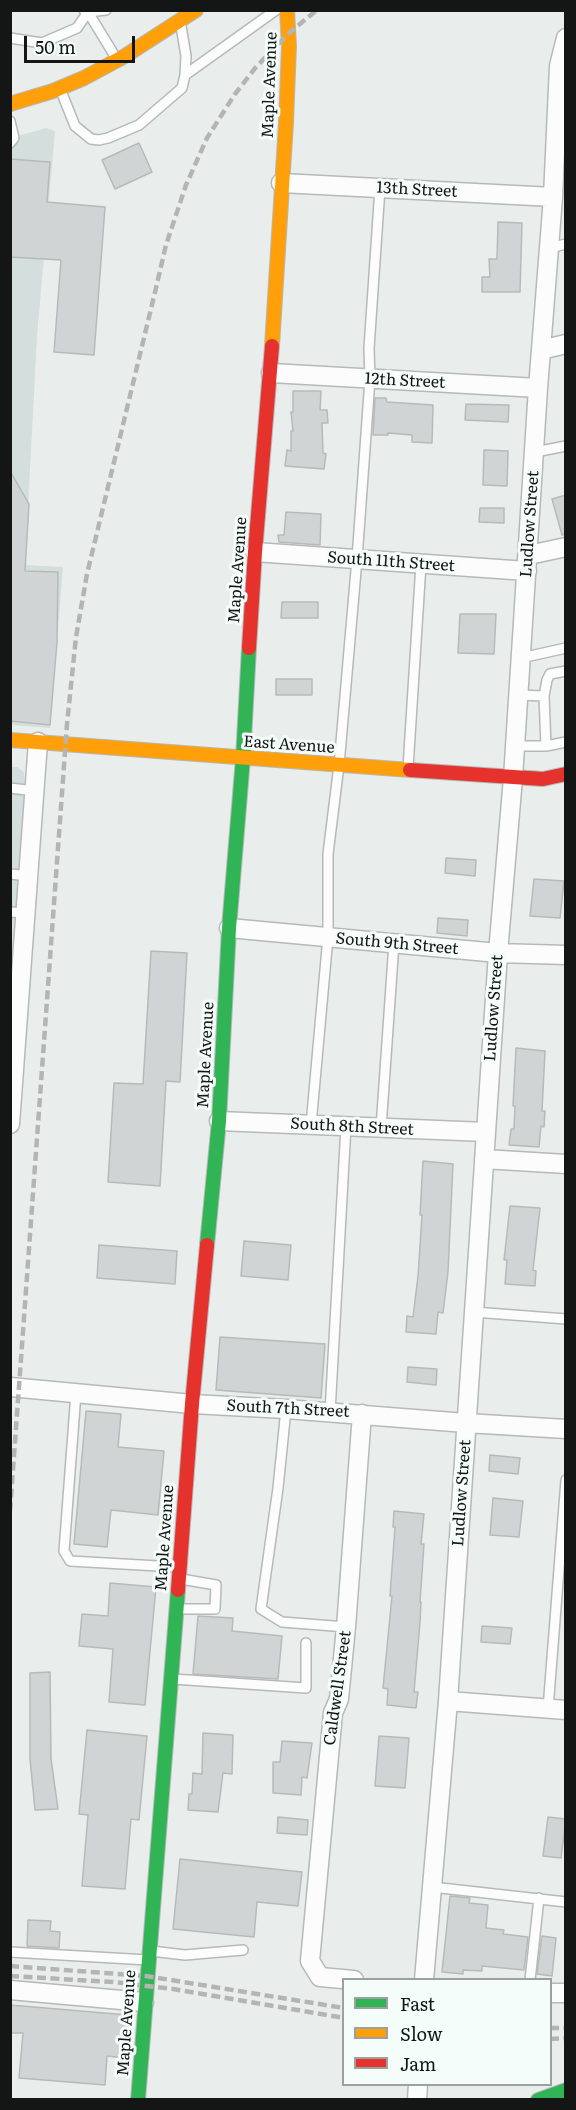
<!DOCTYPE html>
<style>
body{margin:0}
#map{position:relative;width:576px;height:2110px;overflow:hidden;background:#e9eeed;font-family:Literata,serif}
canvas{display:block}
.frame{position:absolute;inset:0;border:12px solid #141616;pointer-events:none}
.legend{position:absolute;left:342px;top:1978px;width:210px;height:108px;box-sizing:border-box;background:#f5fdfb;border:2px solid #9ba19f;margin:0;padding:8px 10px;list-style:none;font-size:18px;color:#141616}
.legend li{display:flex;align-items:center;gap:12px;height:30px}
.legend b{width:30px;border:2px solid #9ba19f}
.scale{position:absolute;left:24px;top:36px;width:111px;height:27px;box-sizing:border-box;border:3px solid #141616;border-top:0;padding-left:8px;font-size:18px;line-height:21px;white-space:nowrap;color:#141616;-webkit-text-stroke:4px #f5fdfb;paint-order:stroke}
</style>
<div id="map">
<canvas width="576" height="2110"></canvas>
<div class="frame"></div>
<ul class="legend">
<li><b style="height:8px;background:#30b455"></b>Fast</li>
<li><b style="height:8px;background:#ff9f0a"></b>Slow</li>
<li><b style="height:8px;background:#e5322d"></b>Jam</li>
</ul>
<div class="scale">50 m</div>
</div>
<script>
const c = document.querySelector('canvas').getContext('2d');
c.lineJoin = 'round';
function paint(path, color) {
  c.fillStyle = color;
  c.fill(path, 'evenodd');
}
function toPath(rows) {
  const path = new Path2D();
  for (const r of rows) {
    path.moveTo(r[0], r[1]);
    for (let i = 2; i < r.length; i += 2) path.lineTo(r[i], r[i + 1]);
  }
  return path;
}
function stroke(path, color, width, dash) {
  c.strokeStyle = color;
  c.lineWidth = width;
  c.lineCap = dash ? 'butt' : 'round';
  c.setLineDash(dash || []);
  c.stroke(path);
}
function write(font, color, halo, rows, align = 'center') {
  c.font = font + ' Literata,serif';
  c.lineWidth = 6;
  c.setLineDash([]);
  c.textBaseline = 'middle';
  c.strokeStyle = halo;
  c.fillStyle = color;
  for (const [text, x, y, turn = 0] of rows) {
    c.save();
    c.translate(x, y);
    c.rotate((+turn || 0) * Math.PI / 180);
    c.textAlign = isNaN(turn) ? turn : align;
    if (halo) c.strokeText(text, 0, 0);
    c.fillText(text, 0, 0);
    c.restore();
  }
}
paint(toPath([
 [46,128,55,131,37,336,25,565,63,567,50,728,11,725,11,138],
 [11,767,17,767,24,772,26,810,14,923,11,1016]
]), '#d4dedc');
const building = toPath([
 [139,143,152,172,115,189,102,160,139,143],
 [10,159,50,162,47,202,105,207,94,355,54,352,61,260,10,257,10,159],
 [498,222,522,223,520,292,482,292,482,277,490,277,489,259,497,259,498,222],
 [293,391,321,391,320,410,327,410,328,423,322,423,323,453,326,454,324,469,285,466,287,450,291,451,291,431,293,431,291,412,293,412,293,391],
 [375,398,386,398,387,402,433,405,432,443,412,442,412,435,388,433,388,435,373,435,375,398],
 [466,404,509,405,508,422,465,420,466,404],
 [484,450,508,451,507,486,483,485,484,450],
 [10,471,29,504,25,571,58,572,57,642,50,725,10,721,10,471],
 [566,495,566,534,562,535,552,499,566,495],
 [480,508,504,508,504,523,479,522,480,508],
 [286,512,321,514,320,545,279,542,278,535,284,535,286,512],
 [282,602,318,602,318,618,281,618,282,602],
 [460,614,496,614,494,654,458,653,460,614],
 [276,679,312,679,312,695,276,695,276,679],
 [446,858,476,860,475,876,445,873,446,858],
 [534,879,564,881,560,918,530,916,534,879],
 [438,918,468,920,467,936,437,933,438,918],
 [151,951,187,953,180,1082,166,1081,160,1186,108,1182,114,1083,143,1084,151,951],
 [516,1048,545,1051,542,1111,545,1111,544,1127,541,1126,539,1147,509,1145,511,1129,514,1129,515,1106,513,1106,516,1048],
 [423,1161,453,1164,448,1272,443,1313,438,1312,436,1334,406,1332,407,1316,413,1317,418,1276,422,1215,420,1215,423,1161],
 [510,1206,540,1208,533,1270,536,1271,535,1286,505,1284,507,1260,504,1260,510,1206],
 [244,1241,291,1245,288,1280,241,1276,244,1241],
 [99,1245,177,1251,175,1284,97,1278,99,1245],
 [220,1337,325,1344,321,1398,216,1390,220,1337],
 [408,1367,437,1369,436,1385,407,1382,408,1367],
 [86,1411,121,1414,118,1447,164,1451,158,1515,111,1510,107,1547,74,1544,86,1411],
 [490,1455,520,1458,518,1474,489,1471,490,1455],
 [493,1498,523,1501,519,1537,490,1535,493,1498],
 [394,1511,424,1514,421,1544,424,1544,420,1602,421,1602,420,1622,414,1692,418,1692,416,1708,387,1705,388,1689,383,1688,392,1596,390,1596,395,1527,393,1527,394,1511],
 [110,1583,156,1587,145,1705,109,1702,113,1649,79,1646,82,1614,108,1616,110,1583],
 [198,1616,233,1618,232,1631,282,1636,278,1679,193,1674,198,1616],
 [482,1626,512,1628,510,1644,481,1642,482,1626],
 [50,1672,51,1759,58,1809,35,1810,30,1759,30,1673,50,1672],
 [87,1730,147,1736,139,1820,131,1819,125,1889,82,1886,88,1815,79,1814,87,1730],
 [203,1733,233,1735,232,1774,223,1773,218,1812,188,1810,189,1794,192,1794,193,1773,202,1774,203,1733],
 [379,1736,409,1738,405,1788,375,1786,379,1736],
 [282,1741,312,1743,307,1778,302,1777,301,1795,273,1793,273,1762,280,1762,282,1741],
 [278,1817,308,1820,307,1835,277,1833,278,1817],
 [548,1817,566,1819,561,1858,543,1856,548,1817],
 [180,1859,302,1872,298,1906,257,1902,254,1937,173,1929,180,1859],
 [450,1896,470,1898,469,1903,488,1905,486,1928,504,1930,503,1934,528,1937,524,1970,482,1966,482,1971,463,1970,463,1974,442,1972,450,1896],
 [28,1920,51,1921,50,1931,60,1932,59,1948,27,1946,28,1920],
 [542,1936,556,1938,552,1976,537,1974,542,1936],
 [10,2005,128,2015,125,2058,107,2056,105,2085,19,2078,23,2033,10,2033,10,2005]
]);
paint(building, '#d1d4d4');
stroke(building, '#b6bab9', 1.5);
const lane = toPath([
 [84,10,88,12,116,58],
 [10,38,42,43,77,28,88,12,106,10],
 [185,75,276,10],
 [61,91,75,126,91,139,99,140,108,138,139,125,182,88,185,75,186,56,181,26],
 [10,121,14,138,10,143],
 [549,248,566,244],
 [535,452,566,446],
 [521,658,566,648],
 [518,695,544,696,547,680,550,674,566,671],
 [515,746,546,746,544,696],
 [546,746,566,742],
 [408,768,421,564],
 [10,788,35,791],
 [10,874,29,876],
 [10,912,26,913],
 [311,1125,328,937,328,854,339,765,357,559,370,379,369,348,380,188],
 [381,1128,394,943],
 [474,1312,566,1319],
 [76,1393,64,1551,70,1561,176,1567],
 [286,1409,278,1488,261,1609,282,1622,346,1627],
 [330,1412,346,1126],
 [178,1609,215,1609,216,1585,181,1579],
 [173,1679,306,1688,306,1643],
 [548,1709,566,1480],
 [432,1887,566,1902],
 [151,1951,185,1955,243,1950],
 [10,1952,148,1960],
 [530,1980,539,1898]
]);
const street = toPath([
 [281,183,553,197],
 [541,350,566,344],
 [271,373,538,388],
 [255,552,527,571],
 [529,555,566,547],
 [229,928,498,953,566,955],
 [219,1121,486,1132],
 [10,1124,38,742],
 [484,1159,566,1164],
 [10,1387,192,1404,286,1409,466,1423,566,1429],
 [448,1701,566,1710],
 [354,1980,320,1977,310,1961,333,1713,339,1699,346,1627,362,1414],
 [424,1980,448,1701,498,953,513,778,538,388,553,197,559,66,566,38],
 [10,1990,144,2002],
 [550,1993,566,1993],
 [417,2100,418,2084]
]);
const fast = toPath([
 [207,1245,219,1121,229,928,243,758,249,648],
 [138,2100,178,1590],
 [538,2100,566,2090]
]);
const slow = toPath([
 [10,104,53,91,84,78,125,56,196,10],
 [272,346,286,123,289,46,287,10],
 [10,740,410,770]
]);
const jam = toPath([
 [249,648,255,552,272,346],
 [410,770,543,779,566,774],
 [178,1590,192,1404,207,1245]
]);
stroke(lane, '#b5b9b8', 12);
stroke(street, '#b5b9b8', 21);
stroke(fast, '#b5b9b8', 16);
stroke(slow, '#b5b9b8', 16);
stroke(jam, '#b5b9b8', 16);
stroke(lane, '#fcfcfc', 9);
stroke(street, '#fcfcfc', 18);
stroke(fast, '#30b455', 14);
stroke(slow, '#ff9f0a', 14);
stroke(jam, '#e5322d', 14);
stroke(toPath([
 [10,1511,67,724,76,637,87,574,156,288,166,245,186,185,207,138,235,94,256,67,289,33,317,10],
 [10,1966,146,1976,344,2008],
 [10,1976,113,1982,173,1989,344,2018],
 [550,2028,566,2028],
 [550,2039,566,2038]
]), '#b3b5b5', 4.5, [9, 4.5]);
write('16px', '#141616', '#f5fdfb', [
 ["Maple Avenue",270,85,-88],
 ["13th Street",417,190,3],
 ["12th Street",405,381,3],
 ["Ludlow Street",530,524,-86],
 ["South 11th Street",391,562,4],
 ["Maple Avenue",238,570,-86],
 ["East Avenue",289,745,4],
 ["South 9th Street",397,944,5],
 ["Ludlow Street",494,1008,-86],
 ["Maple Avenue",206,1055,-87],
 ["South 8th Street",352,1127,3],
 ["South 7th Street",288,1409,3],
 ["Ludlow Street",462,1493,-86],
 ["Maple Avenue",165,1538,-86],
 ["Caldwell Street",338,1688,-82],
 ["Maple Avenue",127,2023,-86]
]);
</script>
